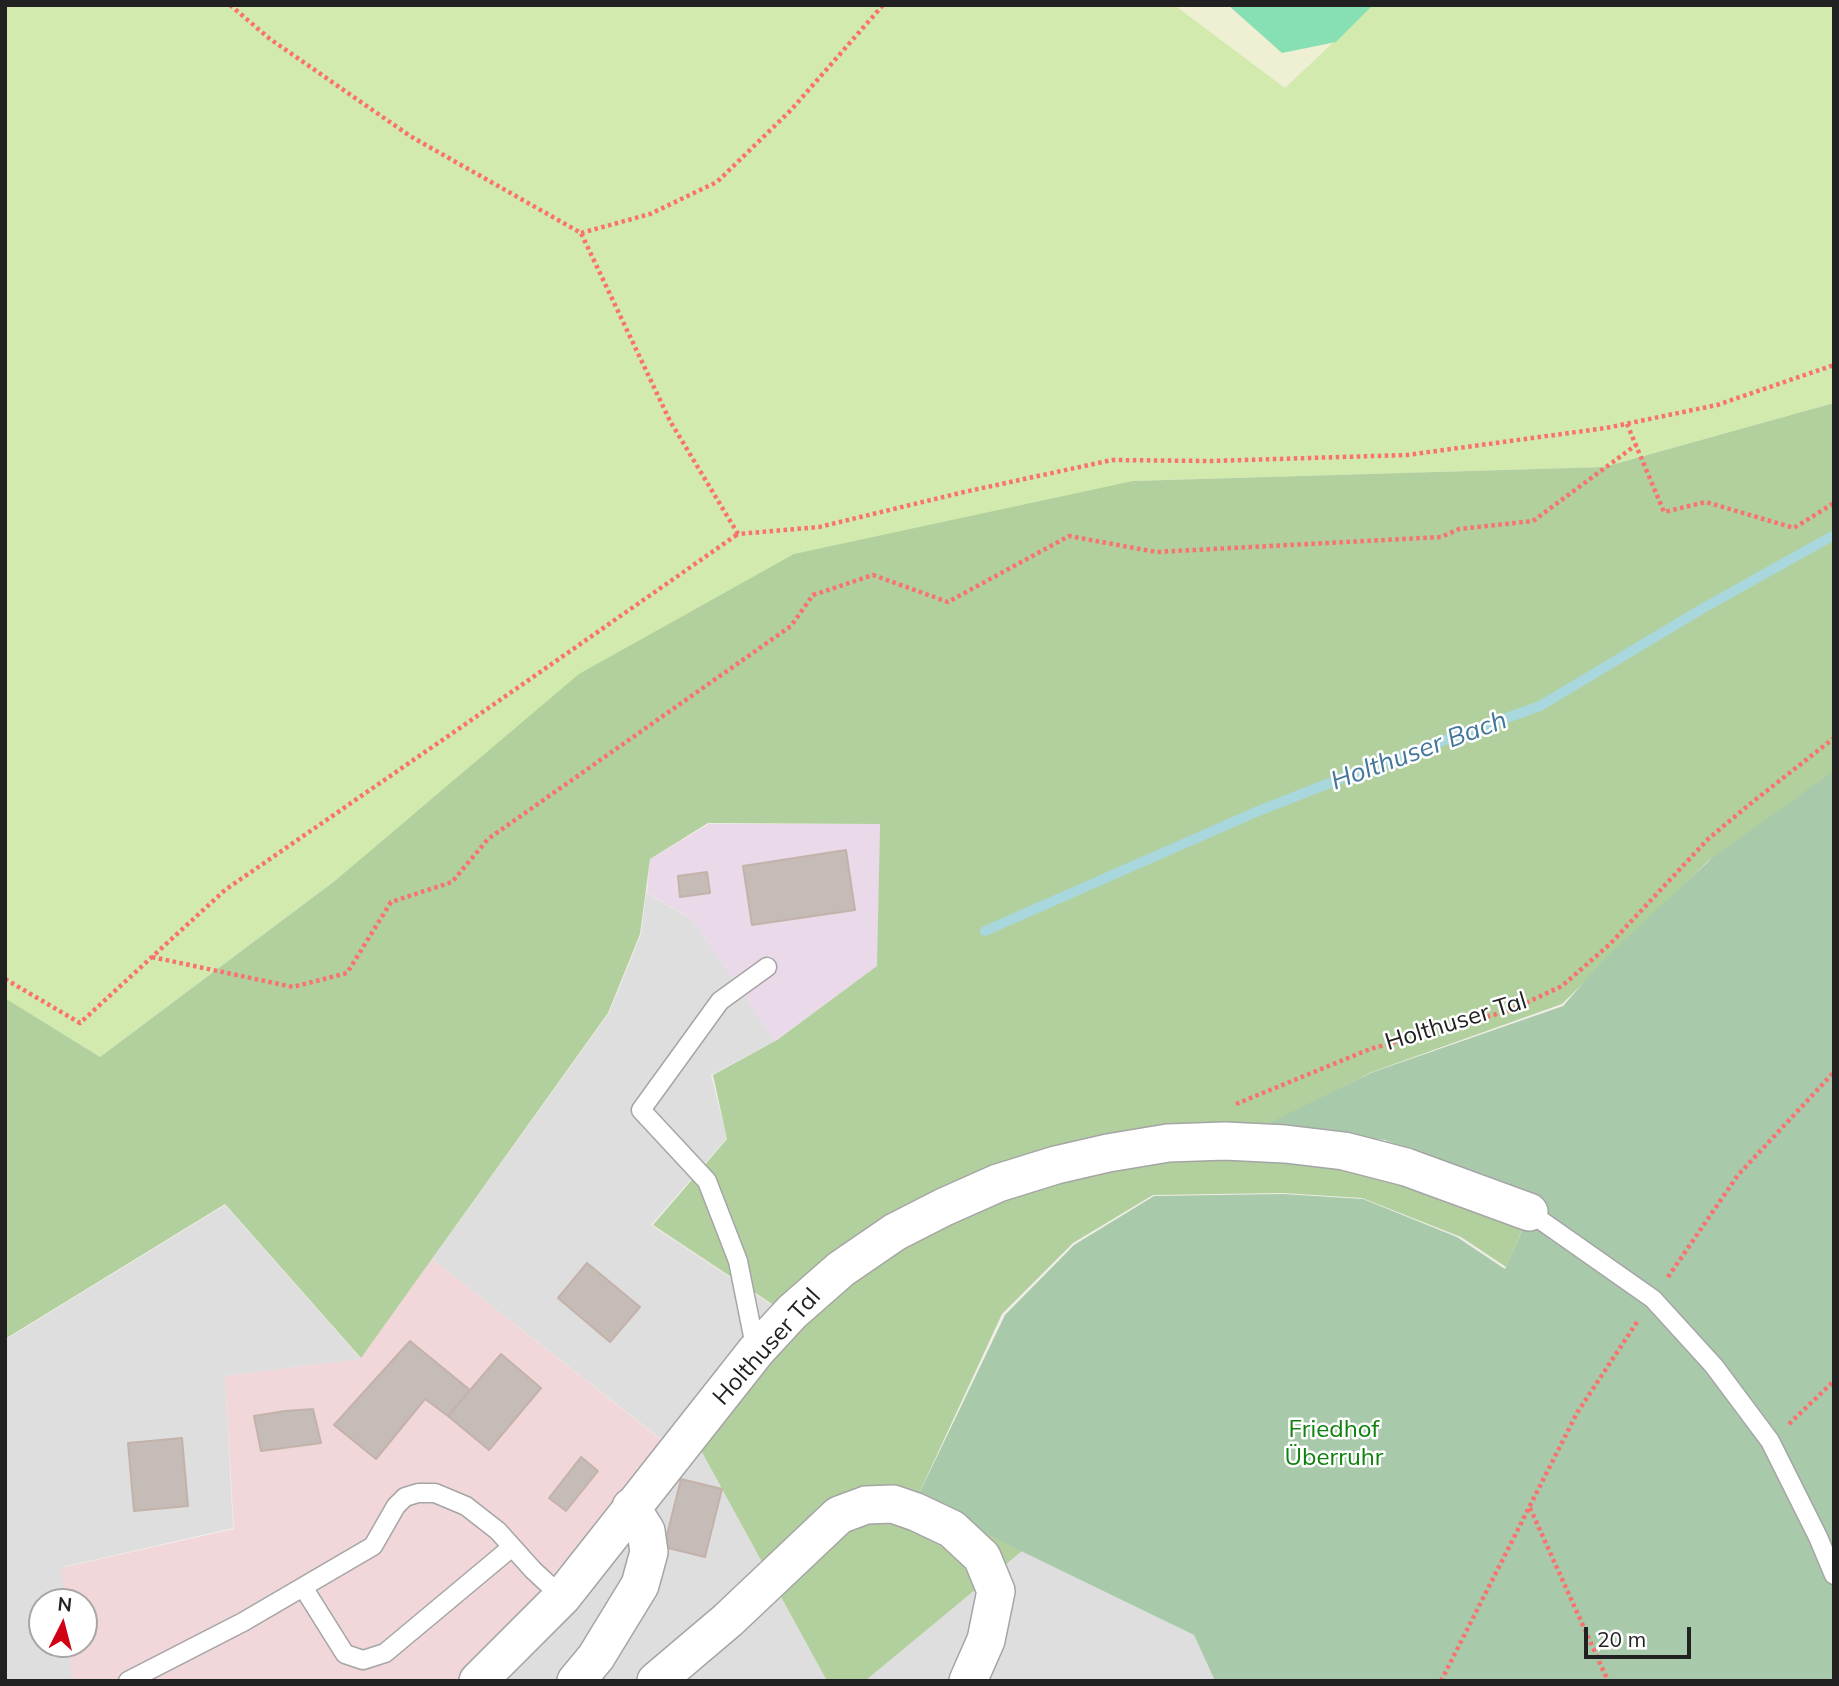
<!DOCTYPE html>
<meta charset="utf-8">
<style>
body{margin:0}
#map{position:relative;width:1839px;height:1686px;overflow:hidden;background:#f1ede8;font-family:Mulish,sans-serif}
canvas{display:block}
.frame{position:absolute;inset:0;border:7px solid #212121;pointer-events:none}
.north{position:absolute;left:28px;top:1588px;width:70px;height:70px;box-sizing:border-box;background:#fff;border:2px solid #a6a6a6;border-radius:50%;rotate:6deg;font-size:19px;font-weight:700;line-height:28px;text-align:center;color:#212121}
.north::after{content:'';display:block;margin:auto;width:24px;height:32px;background:#d10015;clip-path:polygon(50% 0,100% 100%,50% 72%,0 100%)}
.scale{position:absolute;left:1584px;top:1627px;width:107px;height:32px;box-sizing:border-box;border:4px solid #212121;border-top:0;padding-left:9px;font-size:21px;line-height:24px;white-space:nowrap;color:#212121;-webkit-text-stroke:5px #fff;paint-order:stroke}
</style>
<div id="map">
<canvas width="1839" height="1686"></canvas>
<div class="frame"></div>
<div class="north">N</div>
<div class="scale">20 m</div>
</div>
<script>
const c = document.querySelector('canvas').getContext('2d');
c.lineJoin = 'round';
function paint(path, color) {
  c.fillStyle = color;
  c.fill(path, 'evenodd');
}
function toPath(rows) {
  const path = new Path2D();
  for (const r of rows) {
    path.moveTo(r[0], r[1]);
    for (let i = 2; i < r.length; i += 2) path.lineTo(r[i], r[i + 1]);
  }
  return path;
}
function stroke(path, color, width, dash) {
  c.strokeStyle = color;
  c.lineWidth = width;
  c.lineCap = dash ? 'butt' : 'round';
  c.setLineDash(dash || []);
  c.stroke(path);
}
function write(font, color, halo, rows, align = 'center') {
  c.font = font + ' Mulish,sans-serif';
  c.lineWidth = 5;
  c.setLineDash([]);
  c.textBaseline = 'middle';
  c.strokeStyle = halo;
  c.fillStyle = color;
  for (const [text, x, y, turn = 0] of rows) {
    c.save();
    c.translate(x, y);
    c.rotate((+turn || 0) * Math.PI / 180);
    c.textAlign = isNaN(turn) ? turn : align;
    if (halo) c.strokeText(text, 0, 0);
    c.fillText(text, 0, 0);
    c.restore();
  }
}
paint(toPath([
 [646,893,693,920,775,1041,711,1075,727,1138,651,1225,775,1307,675,1450,432,1259,609,1013,641,934],
 [225,1205,361,1359,225,1376,233,1528,63,1567,65,1602,42,1602,42,1644,69,1644,73,1681,5,1681,5,1340],
 [692,1434,827,1681,480,1681],
 [1022,1551,1194,1635,1215,1681,865,1681]
]), '#dfdede');
paint(toPath([
 [432,1259,674,1450,475,1681,72,1681,69,1644,84,1644,84,1602,65,1602,61,1568,234,1529,225,1376,360,1359]
]), '#f1d7d9');
paint(toPath([
 [709,824,880,824,878,966,775,1041,692,919,647,893,650,859]
]), '#eadae9');
paint(toPath([
 [1144,5,1419,5,1296,126]
]), '#efefd4');
paint(toPath([
 [5,5,1174,5,1285,88,1373,5,1834,5,1834,403,1604,467,1133,481,336,880,100,1057,5,998]
]), '#d2eaae');
paint(toPath([
 [1834,403,1834,772,1708,861,1562,1004,1372,1072,1263,1129,1387,1141,1536,1198,1506,1267,1461,1237,1362,1198,1282,1193,1153,1195,1073,1243,1002,1314,916,1500,1022,1551,865,1681,827,1681,692,1434,775,1306,653,1225,727,1139,713,1075,777,1040,877,966,880,824,708,823,650,859,640,934,608,1013,361,1358,225,1204,5,1339,5,998,100,1057,336,880,579,674,794,554,1133,481,1604,467]
]), '#b1d09d');
paint(toPath([
 [1834,771,1834,1681,1215,1681,1194,1635,916,1500,1005,1315,1074,1245,1154,1196,1283,1194,1363,1199,1457,1237,1505,1269,1537,1197,1385,1140,1257,1129,1373,1072,1563,1006,1605,958,1713,857]
]), '#a9caaa');
paint(toPath([
 [1228,5,1373,5,1336,42,1282,53]
]), '#87dfb4');
stroke(toPath([
 [985,931,1256,812,1375,765,1540,706,1700,610,1834,535]
]), '#a9d7de', 10);
const building = toPath([
 [846,850,855,910,752,925,743,866,846,850],
 [707,872,710,893,680,897,678,876,707,872],
 [587,1263,640,1307,610,1342,558,1298,587,1263],
 [410,1341,470,1390,448,1416,425,1399,376,1459,334,1425,410,1341],
 [501,1354,541,1388,489,1450,448,1416,501,1354],
 [313,1409,321,1443,261,1451,254,1416,285,1411,313,1409],
 [182,1438,188,1506,134,1511,128,1443,182,1438],
 [581,1457,598,1471,566,1511,549,1498,581,1457],
 [681,1479,722,1489,705,1557,664,1547,681,1479]
]);
paint(building, '#c6bcb7');
stroke(building, '#c3b2aa', 2);
const service = toPath([
 [1529,1212,1653,1299,1714,1366,1770,1441,1818,1537,1834,1575],
 [756,1351,738,1261,707,1181,641,1110,720,1001,767,967],
 [303,1587,345,1654,363,1660,385,1653,512,1547],
 [128,1681,243,1622,373,1546,396,1506,405,1497,418,1493,435,1493,466,1506,498,1531,533,1570,562,1597]
]);
const minor = toPath([
 [478,1681,562,1597,756,1351,792,1312,841,1269,895,1232,944,1207,998,1183,1056,1165,1108,1153,1168,1143,1225,1141,1285,1144,1344,1151,1406,1167,1529,1212],
 [576,1681,596,1657,640,1585,649,1552,646,1531,631,1507],
 [656,1681,728,1620,839,1515,866,1505,893,1504,916,1512,952,1529,982,1557,996,1591,986,1640,968,1681]
]);
stroke(service, '#a5a5a5', 21);
stroke(minor, '#a5a5a5', 40);
stroke(toPath([
 [230,5,270,39,410,136,581,233,670,421,738,534,819,527,964,492,1112,460,1211,461,1407,455,1606,428,1717,405,1834,365],
 [581,233,650,214,717,182,791,110,883,5],
 [1627,424,1664,512,1706,502,1794,528,1834,503],
 [152,957,293,987,347,973,391,902,452,882,488,839,791,626,813,595,873,575,948,602,1069,536,1156,552,1441,537,1459,529,1533,521,1636,445],
 [5,979,80,1023,225,890,467,723,738,534],
 [1236,1104,1370,1049,1511,1010,1562,986,1610,944,1708,839,1750,804,1834,738],
 [1668,1277,1738,1175,1834,1072],
 [1789,1424,1834,1381],
 [1530,1508,1608,1681],
 [1441,1681,1577,1413,1637,1322]
]), '#fa7170', 4.5, [3.5, 3.5]);
stroke(service, '#fff', 18);
stroke(minor, '#fff', 37);
write('24px', '#212121', '#fff', [
 ["Holthuser Tal",1456,1022,-17],
 ["Holthuser Tal",767,1347,-48]
]);
write('24px', '#0e820c', '#fff', [
 ["Friedhof",1334,1430],
 ["Überruhr",1334,1458]
]);
write('italic 26px', '#43779a', '#fff', [
 ["Holthuser Bach",1419,751,-20]
]);
</script>
